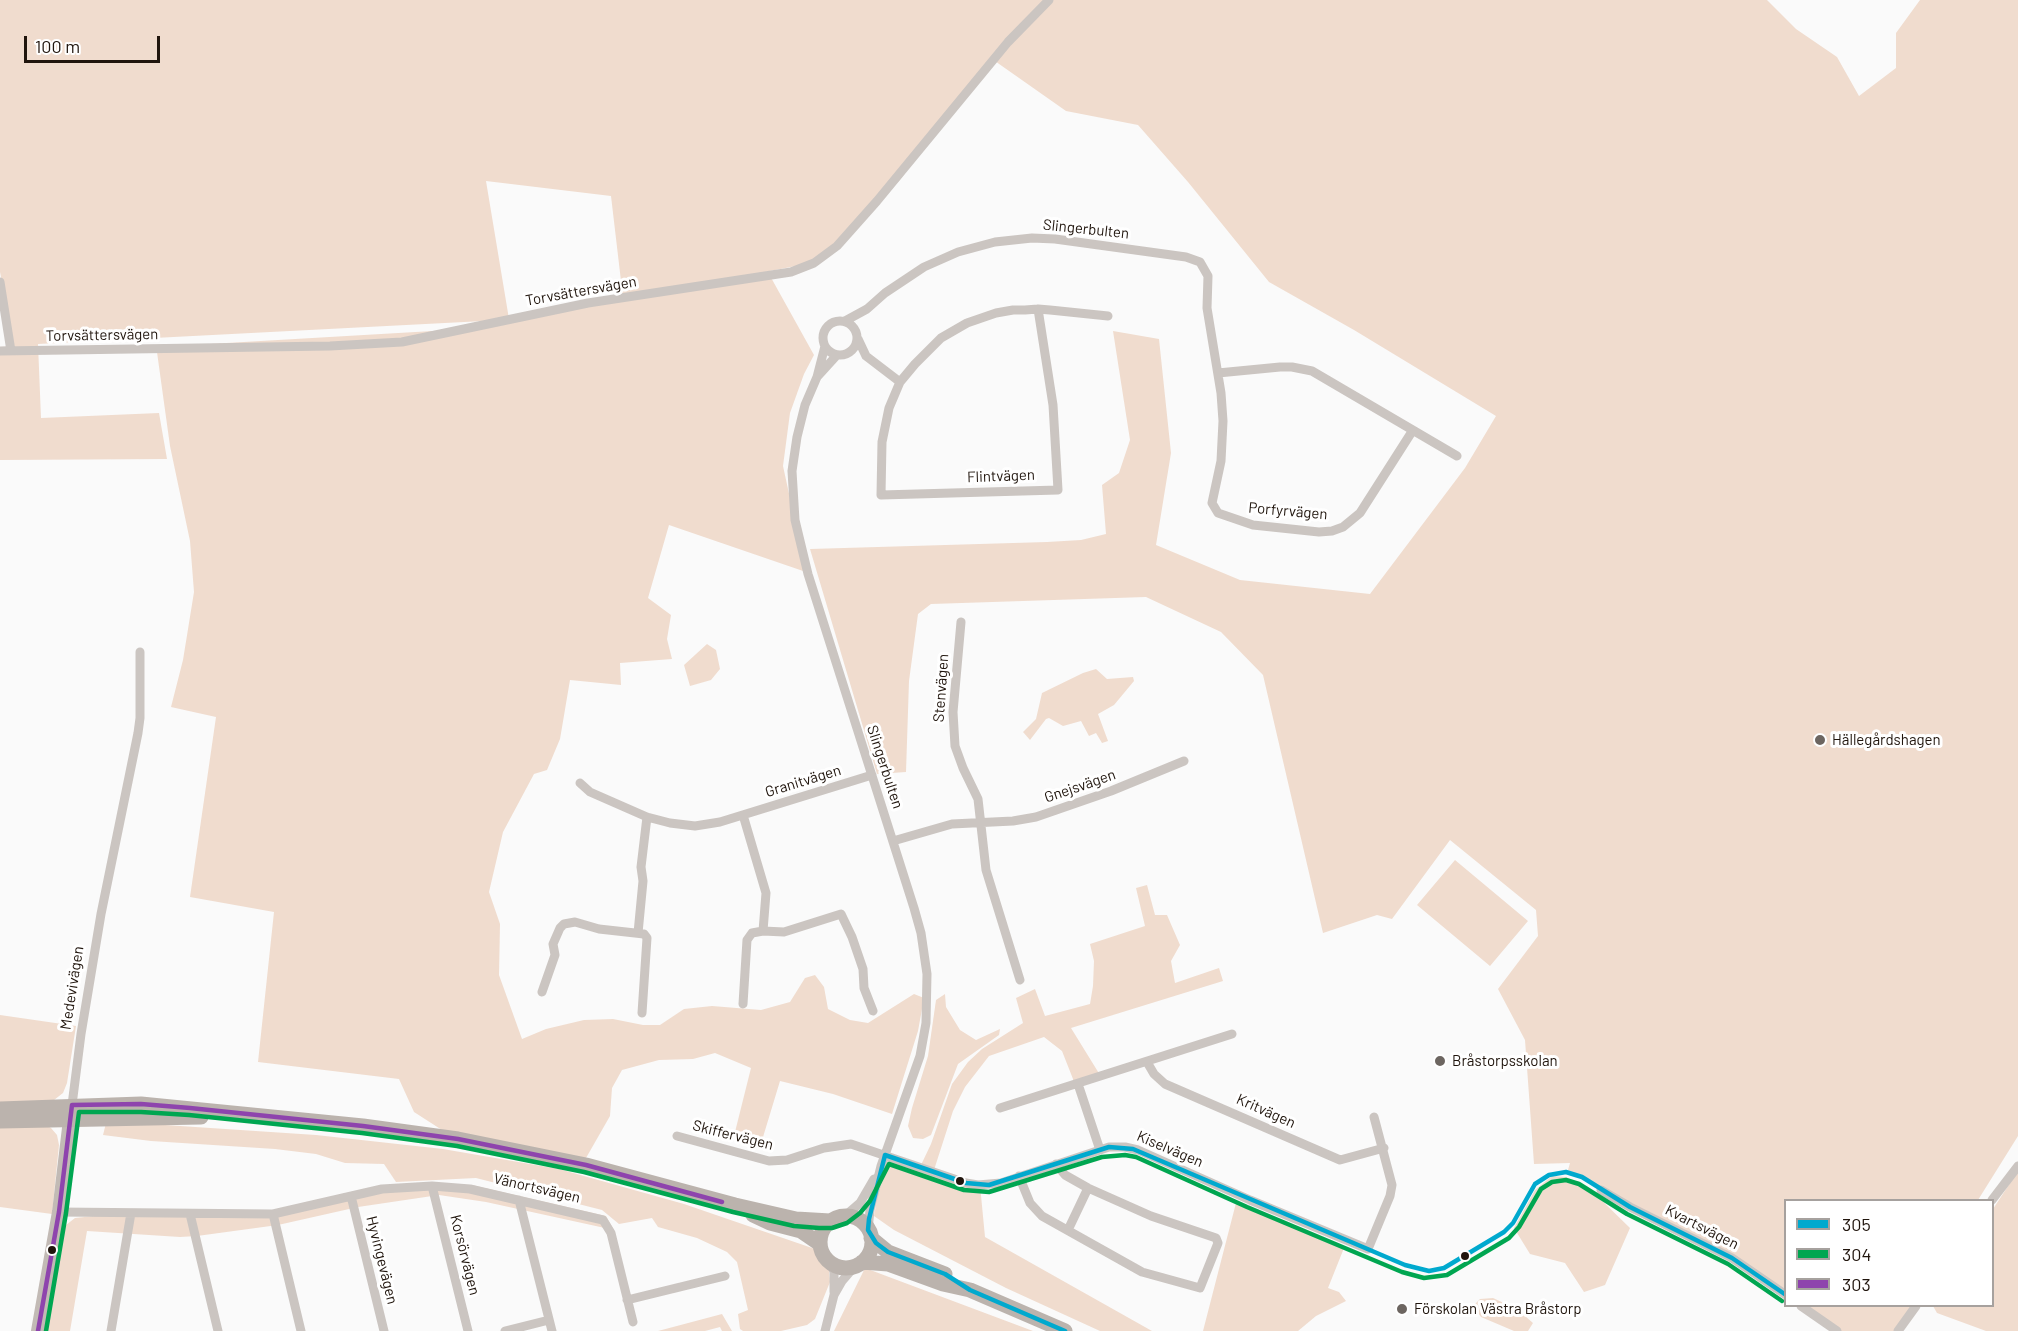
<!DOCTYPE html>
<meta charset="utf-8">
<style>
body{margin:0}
#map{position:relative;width:2018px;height:1331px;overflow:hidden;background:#fafafa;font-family:Barlow,sans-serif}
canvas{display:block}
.legend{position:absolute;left:1784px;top:1199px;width:210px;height:108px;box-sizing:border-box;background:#fff;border:2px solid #a6a19e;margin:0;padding:8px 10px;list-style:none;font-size:18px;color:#20150d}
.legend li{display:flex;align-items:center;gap:12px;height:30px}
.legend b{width:30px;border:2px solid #a6a19e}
.scale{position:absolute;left:24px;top:36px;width:136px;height:27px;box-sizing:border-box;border:3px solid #20150d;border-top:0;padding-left:8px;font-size:18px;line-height:21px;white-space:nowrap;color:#20150d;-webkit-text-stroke:4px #fff;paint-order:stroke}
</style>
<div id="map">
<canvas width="2018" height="1331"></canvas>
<ul class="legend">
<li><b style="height:8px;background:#00a9ce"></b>305</li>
<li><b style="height:8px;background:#00a651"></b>304</li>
<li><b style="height:8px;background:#8e44ad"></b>303</li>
</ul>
<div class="scale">100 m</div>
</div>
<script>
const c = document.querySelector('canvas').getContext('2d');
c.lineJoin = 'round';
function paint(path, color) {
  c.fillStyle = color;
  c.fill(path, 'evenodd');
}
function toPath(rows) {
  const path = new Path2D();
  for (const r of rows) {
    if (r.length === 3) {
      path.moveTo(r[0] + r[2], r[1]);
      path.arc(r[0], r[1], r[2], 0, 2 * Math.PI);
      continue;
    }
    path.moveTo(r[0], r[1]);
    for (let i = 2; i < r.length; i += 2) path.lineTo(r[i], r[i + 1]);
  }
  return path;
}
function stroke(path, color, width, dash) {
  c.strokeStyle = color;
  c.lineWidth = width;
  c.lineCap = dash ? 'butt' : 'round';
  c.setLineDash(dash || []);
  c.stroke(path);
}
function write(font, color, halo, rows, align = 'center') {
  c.font = font + ' Barlow,sans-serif';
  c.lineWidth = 6;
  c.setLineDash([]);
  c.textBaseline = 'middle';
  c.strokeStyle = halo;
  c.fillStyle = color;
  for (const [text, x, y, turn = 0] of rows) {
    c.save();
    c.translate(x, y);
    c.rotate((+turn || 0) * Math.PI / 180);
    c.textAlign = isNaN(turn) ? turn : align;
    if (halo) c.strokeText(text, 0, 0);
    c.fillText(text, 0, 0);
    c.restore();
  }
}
paint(toPath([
 [0,0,1767,0,1796,29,1837,57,1859,96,1896,68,1896,33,1920,0,2018,0,2018,1136,1978,1200,1786,1200,1785,1295,1727,1254,1568,1170,1570,1163,1534,1164,1525,1040,1498,989,1538,936,1536,910,1450,840,1392,919,1377,915,1323,933,1263,675,1221,632,1146,597,931,604,918,614,909,681,906,772,877,774,810,549,1047,542,1081,540,1106,534,1102,485,1119,473,1130,440,1113,331,1159,339,1171,453,1156,545,1240,580,1370,594,1465,468,1496,416,1354,330,1269,282,1188,182,1138,125,1066,111,992,59,899,181,817,262,628,298,769,274,814,355,804,374,790,413,783,466,806,572,669,525,648,598,671,615,667,639,672,659,620,663,621,685,570,680,560,739,547,770,534,774,503,832,489,892,500,924,499,975,522,1039,546,1029,584,1020,613,1019,643,1025,660,1025,684,1009,712,1006,761,1010,790,1002,805,978,815,975,824,987,828,1009,850,1020,868,1023,914,994,924,998,918,1031,892,1114,833,1094,780,1081,760,1147,734,1136,751,1068,715,1053,693,1059,659,1060,622,1070,612,1088,610,1116,586,1158,442,1130,414,1112,399,1079,258,1062,274,912,190,897,216,717,171,707,183,660,194,592,190,541,170,446,156,345,192,345,467,329,503,320,38,344,41,418,159,413,167,459,0,460,0,347,14,346,0,272],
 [486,181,611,196,623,298,509,319],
 [707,644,716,650,720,669,711,680,690,686,684,665],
 [1096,669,1107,679,1133,677,1134,681,1114,705,1098,714,1108,741,1102,743,1096,733,1089,736,1081,721,1063,726,1049,718,1046,719,1030,740,1023,732,1036,719,1042,693,1083,673],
 [1455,860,1528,921,1490,966,1417,905],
 [1147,885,1155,915,1167,915,1180,945,1171,961,1175,983,1219,968,1223,981,1071,1028,1100,1075,1073,1085,1073,1079,1062,1051,1044,1037,989,1056,965,1087,953,1111,934,1170,980,1185,985,1237,1152,1331,1100,1331,1006,1288,894,1230,874,1216,885,1155,921,1165,931,1144,952,1084,968,1062,982,1049,1023,1023,1016,998,1035,989,1045,1016,1090,1004,1093,986,1094,961,1090,944,1145,926,1136,888],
 [945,994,946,1007,960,1030,976,1040,1000,1029,999,1035,958,1064,931,1135,923,1139,913,1138,908,1126,912,1108,928,1056,936,1000],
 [0,1015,76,1026,67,1083,63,1093,54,1100,0,1104],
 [106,1123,135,1123,316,1135,443,1149,559,1169,684,1204,815,1249,828,1261,830,1282,815,1319,807,1325,781,1331,743,1331,740,1329,738,1314,748,1310,737,1262,727,1252,697,1238,658,1227,652,1218,619,1224,602,1210,476,1178,396,1182,384,1164,345,1163,316,1154,275,1149,151,1141,103,1135],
 [44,1124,51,1128,57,1135,59,1145,52,1214,0,1207,0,1125],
 [2018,1171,2018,1331,1986,1331,1937,1313,1933,1306,1992,1306,1993,1209],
 [1552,1176,1566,1177,1588,1187,1630,1228,1605,1285,1584,1292,1565,1263,1530,1254,1514,1228,1535,1190],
 [472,1185,606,1216,614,1230,486,1202,439,1195,358,1207,278,1225,197,1236,180,1237,87,1231,70,1331,44,1331,62,1232,66,1225,75,1218,133,1212,274,1210,356,1191],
 [1236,1203,1344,1248,1328,1288,1339,1292,1346,1301,1316,1316,1298,1331,1203,1331],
 [865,1268,1033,1331,834,1331],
 [1493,1298,1517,1309,1533,1323,1528,1331,1514,1331,1481,1317,1473,1306,1480,1299],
 [1801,1306,1913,1306,1895,1331,1837,1331],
 [722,1314,732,1331,722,1331,720,1327,705,1331,658,1331]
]), '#f0dcce');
stroke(toPath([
 [0,282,11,351],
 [1038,309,1053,405,1058,490,881,495,882,442,889,408,900,382,915,364,941,338,967,323,996,313,1013,310,1025,310,1038,309,1050,310,1108,316],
 [840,338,17],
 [845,321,867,309,885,293,924,267,958,252,995,242,1032,238,1055,239,1186,257,1200,262,1208,276,1207,308,1221,393,1223,421,1221,461,1212,503,1218,513,1253,525,1319,532,1332,531,1343,527,1360,513,1413,430],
 [858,339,866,356,900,382],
 [825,346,817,377,805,405,797,437,792,471,795,520,808,574,914,908,921,933,927,974,926,1023,920,1056,881,1166,870,1210,868,1230],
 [0,351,330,346,402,342,588,303,791,272,814,263,837,246,877,201,1008,42,1049,0],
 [1218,373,1280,367,1292,367,1312,371,1457,456],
 [817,377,837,355],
 [961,622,953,712,955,746,963,768,978,799,986,870,1020,980],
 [580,783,590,792,647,817,670,823,695,826,720,822,872,775],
 [743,815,766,893,763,931],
 [893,841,952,824,1013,821,1036,817,1111,791,1184,761],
 [638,933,643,881,641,867,647,817],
 [542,992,555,955,553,944,560,928,564,924,575,922,599,929,644,934,647,938,642,1013],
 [743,1004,747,940,752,933,763,931,784,932,841,914,852,937,863,969,864,988,873,1011],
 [1147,1062,1154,1074,1165,1084,1340,1160,1384,1148],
 [1078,1084,1100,1150],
 [72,1105,81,1034,101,914,138,733,140,718,140,652],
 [1000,1108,1232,1034],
 [677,1136,769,1161,787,1160,824,1148,851,1144,966,1183,978,1185,1001,1183,1109,1147,1125,1147,1138,1150,1250,1200,1368,1249,1390,1196,1392,1185,1374,1117],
 [1019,1176,1030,1203,1042,1216,1142,1272,1200,1288,1218,1243,1216,1238,1151,1216,1088,1188,1065,1175,1056,1164],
 [432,1186,468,1331],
 [1601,1190,1630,1207,1732,1258,1786,1295],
 [351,1196,384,1331],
 [519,1200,552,1331],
 [1992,1200,2018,1166],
 [59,1212,273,1214,382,1189,432,1186,470,1189,603,1220,611,1233,633,1322],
 [190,1214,218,1331],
 [273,1214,301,1331],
 [845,1216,860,1203,874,1179],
 [1068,1230,1088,1188],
 [831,1264,834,1272,834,1292],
 [627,1300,725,1276],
 [1801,1306,1837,1331],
 [111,1331,131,1213],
 [505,1331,549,1320],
 [825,1331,834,1295,842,1281,854,1267],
 [1898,1331,1916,1306]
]), '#cbc5c1', 9);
stroke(toPath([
 [38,1331,59,1212,71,1111]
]), '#c2bab5', 14);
stroke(toPath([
 [0,1109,141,1104,363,1126,458,1139,586,1165,735,1205,796,1219,830,1221],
 [0,1121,201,1117],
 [753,1215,770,1223,801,1231,820,1244],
 [846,1242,26],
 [871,1238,888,1252,945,1274],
 [862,1262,888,1264,943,1284,970,1290,1065,1331]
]), '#bbb3ad', 15);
stroke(toPath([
 [885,1155,966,1183,989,1185,1109,1147,1133,1149,1405,1265,1429,1271,1444,1268,1504,1232,1513,1223,1535,1184,1549,1175,1566,1172,1582,1177,1630,1207,1732,1258,1786,1295],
 [885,1155,869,1219,868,1230,876,1243,888,1252,945,1274,970,1290,1065,1331]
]), '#00a9ce', 4.5);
stroke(toPath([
 [46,1331,66,1213,79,1112,141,1112,189,1115,362,1133,457,1146,584,1172,733,1212,794,1226,819,1228,832,1228,847,1223,860,1213,870,1201,889,1164,964,1190,989,1192,1102,1157,1125,1155,1136,1157,1247,1207,1402,1272,1424,1278,1447,1275,1509,1238,1519,1227,1541,1189,1552,1182,1566,1180,1579,1184,1627,1214,1728,1264,1782,1301]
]), '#00a651', 4.5);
stroke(toPath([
 [38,1331,59,1212,72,1105,141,1104,190,1108,363,1126,458,1139,586,1165,722,1202]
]), '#8e44ad', 4.5);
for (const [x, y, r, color] of [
 [1820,740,6,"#6c6560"],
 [1440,1061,6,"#6c6560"],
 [960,1181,5,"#20150d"],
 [52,1250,5,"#20150d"],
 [1465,1256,5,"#20150d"],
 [1402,1309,6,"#6c6560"]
]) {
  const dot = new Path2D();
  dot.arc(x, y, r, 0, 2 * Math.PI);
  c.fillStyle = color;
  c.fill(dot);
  stroke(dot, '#fff', 2);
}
write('15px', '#20150d', '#fff', [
 ["Slingerbulten",1086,229,6],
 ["Torvsättersvägen",581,291,-10],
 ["Torvsättersvägen",102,335,-1],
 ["Flintvägen",1001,476,-2],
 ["Porfyrvägen",1288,511,5],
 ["Stenvägen",941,688,-86],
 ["Slingerbulten",885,767,72],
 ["Granitvägen",803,781,-17],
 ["Gnejsvägen",1080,786,-19],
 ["Medevivägen",72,988,-81],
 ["Kritvägen",1266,1111,24],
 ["Skiffervägen",733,1135,14],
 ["Kiselvägen",1170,1149,23],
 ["Vänortsvägen",537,1188,13],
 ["Kvartsvägen",1702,1227,27],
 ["Korsörvägen",465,1255,76],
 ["Hyvingevägen",382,1260,76]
]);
write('15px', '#20150d', '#fff', [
 ["Hällegårdshagen",1832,740],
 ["Bråstorpsskolan",1452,1061],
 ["Förskolan Västra Bråstorp",1414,1309]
], 'left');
</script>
